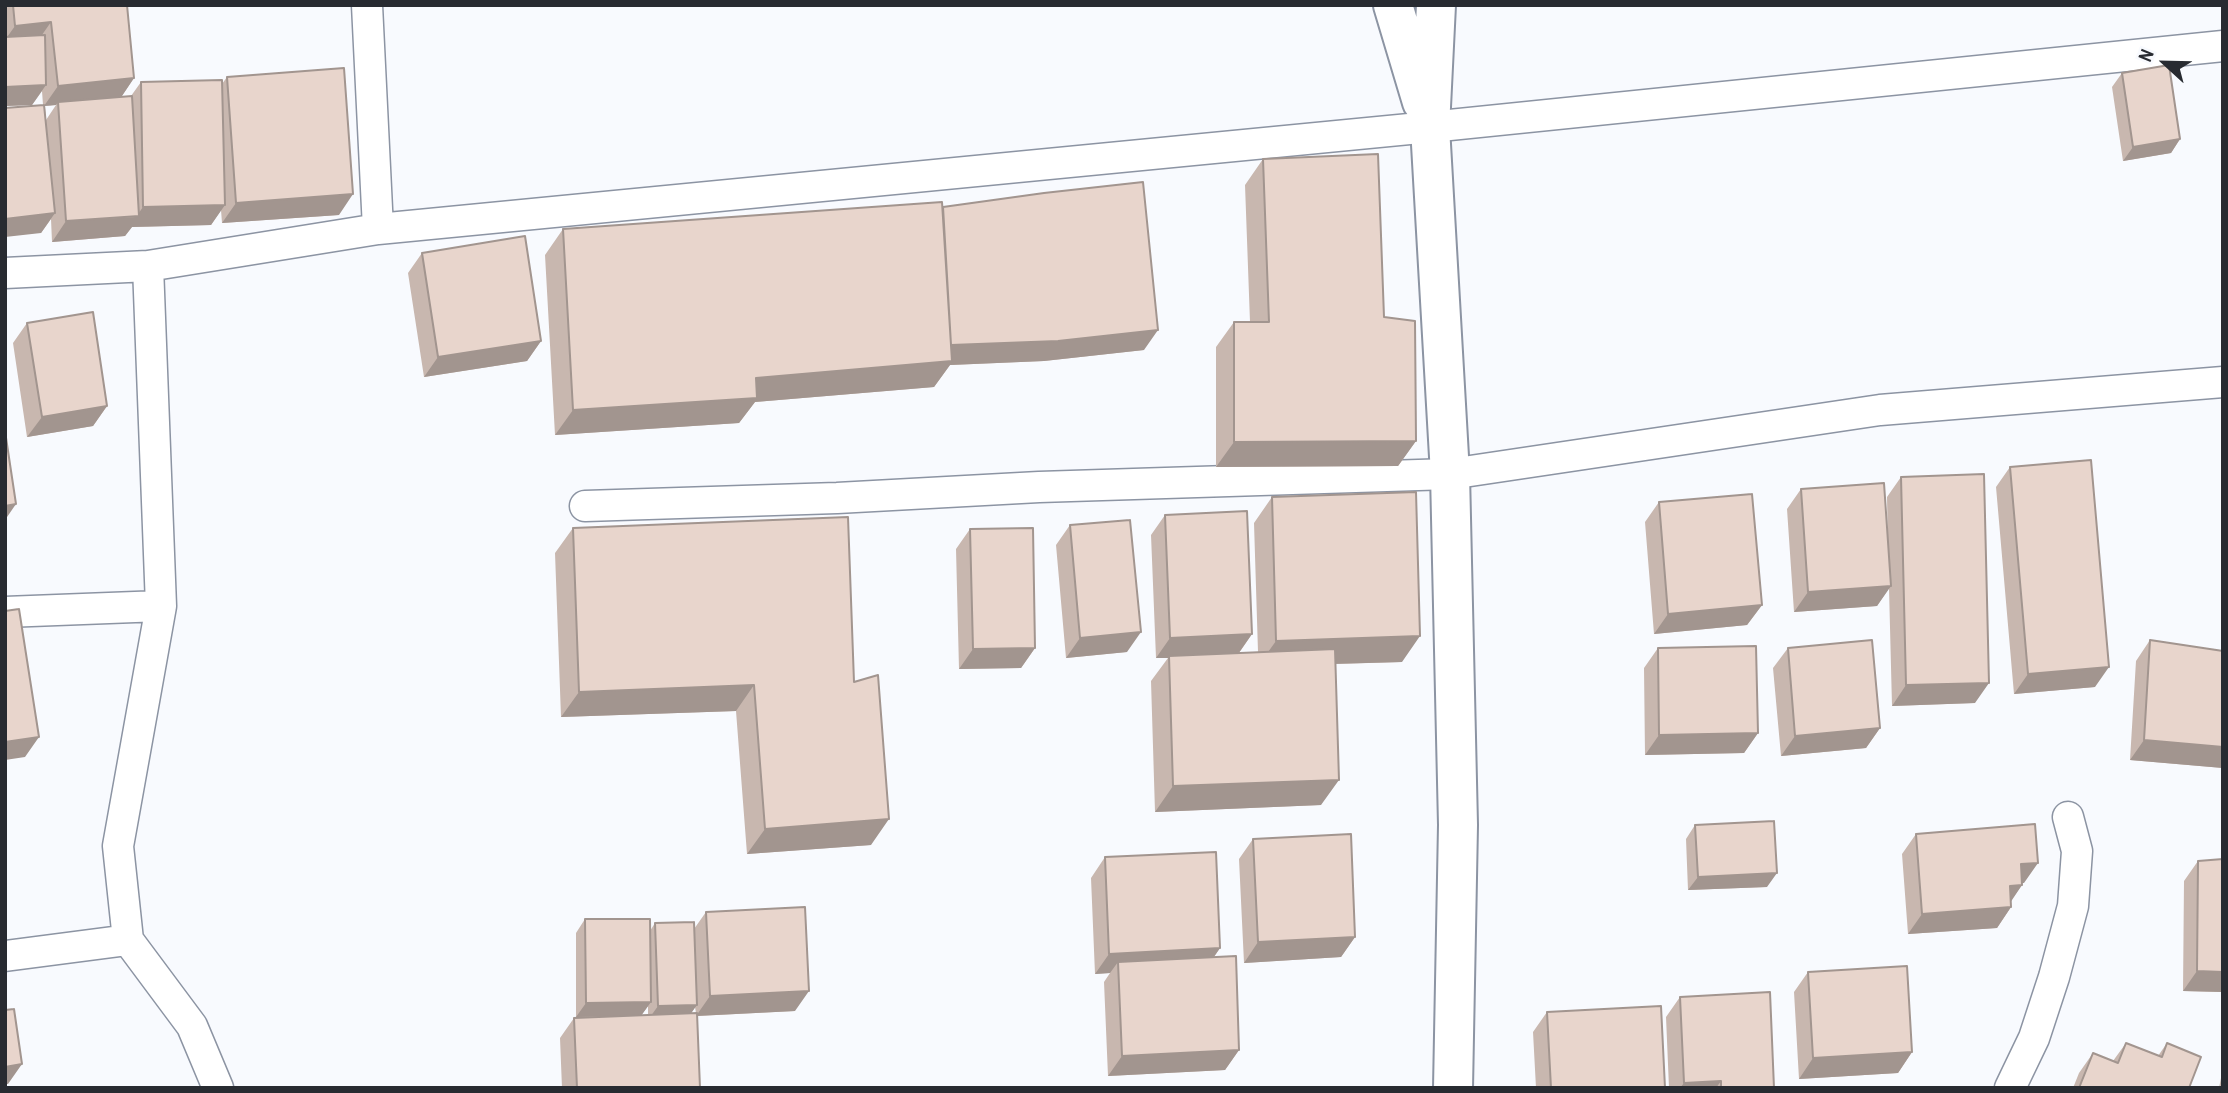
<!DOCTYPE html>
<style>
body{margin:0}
#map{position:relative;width:2228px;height:1093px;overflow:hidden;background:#f8fafe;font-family:"Archivo Narrow",sans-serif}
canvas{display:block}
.frame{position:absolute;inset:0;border:7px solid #282b31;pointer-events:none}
.north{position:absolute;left:2130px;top:28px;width:70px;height:70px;-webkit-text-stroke:5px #f8fafe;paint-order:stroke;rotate:292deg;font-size:19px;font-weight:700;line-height:28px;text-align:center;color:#282b31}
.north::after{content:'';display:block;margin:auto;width:24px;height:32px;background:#282b31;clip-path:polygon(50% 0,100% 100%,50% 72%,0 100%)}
</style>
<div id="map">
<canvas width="2228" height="1093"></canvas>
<div class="frame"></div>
<div class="north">N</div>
</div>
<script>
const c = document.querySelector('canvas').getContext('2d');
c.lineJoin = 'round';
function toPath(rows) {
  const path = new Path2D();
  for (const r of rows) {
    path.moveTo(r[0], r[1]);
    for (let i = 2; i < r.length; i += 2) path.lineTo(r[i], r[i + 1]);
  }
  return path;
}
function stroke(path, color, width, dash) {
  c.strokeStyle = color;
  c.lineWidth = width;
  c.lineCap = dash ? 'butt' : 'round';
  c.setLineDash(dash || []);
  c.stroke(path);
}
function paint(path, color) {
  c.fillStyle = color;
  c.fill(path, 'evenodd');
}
const street = toPath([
 [367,5,378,229],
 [148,266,161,606,118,846,128,940,192,1026,218,1088],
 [5,273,148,266,378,229,1430,127,2223,46],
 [585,506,837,498,1039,487,1450,474,1880,410,2223,382],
 [5,612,161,606],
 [5,956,128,940],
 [2010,1088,2034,1038,2054,977,2073,906,2077,851,2068,817]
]);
const secondary = toPath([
 [1393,5,1422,102],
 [1436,5,1430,127,1450,474,1458,825,1453,1088]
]);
stroke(street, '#8c94a3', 33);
stroke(secondary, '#8c94a3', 42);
stroke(street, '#fff', 30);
stroke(secondary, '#fff', 38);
paint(toPath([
 [5,5,127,5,134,78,121,97,131,96,141,82,222,84,227,77,339,215,222,223,221,210,211,225,132,227,125,236,52,242,51,219,41,233,43,105,42,91,32,105,5,106],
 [56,105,46,120,45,106],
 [2122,73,2180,139,2171,153,2123,161,2112,87],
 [1263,159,1384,317,1416,441,1398,466,1216,467,1216,347,1234,322,1250,322,1245,185],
 [943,207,1144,350,1044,361,950,365,934,387,755,402,739,423,555,435,545,255,563,229],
 [422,253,541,341,527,361,424,377,408,273],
 [27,323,107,406,93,426,27,437,13,343],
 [2010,467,2095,687,2014,694,1996,487],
 [1901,477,1975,703,1892,706,1889,588,1877,606,1794,612,1787,509,1801,489,1888,552,1887,497],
 [1272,497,1402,662,1335,664,1321,805,1155,812,1151,681,1168,658,1156,658,1151,535,1165,515,1252,634,1239,653,1258,652,1254,523],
 [1659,502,1762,605,1747,625,1654,634,1645,522],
 [1070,525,1127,652,1066,658,1056,545],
 [573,528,854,682,871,845,747,854,736,711,561,717,555,553],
 [970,529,1035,648,1021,668,959,669,956,549],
 [2150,640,2223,651,2223,768,2130,760,2136,661],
 [1658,648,1758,733,1744,753,1645,755,1644,668],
 [1788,648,1880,728,1866,748,1781,756,1773,668],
 [1695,825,1767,887,1688,890,1686,839],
 [1916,834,2024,883,2022,883,2022,885,2011,900,2011,907,1997,928,1908,934,1902,854],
 [1253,839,1355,937,1341,957,1244,963,1239,859],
 [1105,857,1220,948,1214,957,1239,1050,1225,1070,1108,1076,1104,982,1110,973,1095,974,1091,878],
 [2198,861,2223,992,2183,991,2184,881],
 [706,912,795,1011,697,1016,700,1088,562,1088,560,1038,574,1018,613,1016,576,1017,576,933,585,919,650,931,655,923,694,929],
 [648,1006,648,1015,641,1015],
 [695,1007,696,1013,691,1013],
 [1808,972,1912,1052,1898,1073,1799,1079,1794,992],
 [1680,997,1774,1088,1669,1088,1666,1017],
 [1547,1012,1665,1088,1536,1088,1533,1032],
 [2126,1043,2158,1056,2167,1043,2189,1088,2073,1088,2079,1073,2093,1053,2113,1061],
 [2223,1075,2223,1088,2219,1088,2221,1078]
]), '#c8b7af');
paint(toPath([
 [51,22,37,42,5,40,15,26],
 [134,78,120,99,58,102,56,105,44,106,58,86],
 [46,85,32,105,5,106,5,87],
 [2180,139,2171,153,2123,161,2133,147],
 [353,194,339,215,222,223,236,203],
 [225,205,211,225,132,227,125,236,52,242,66,221,136,217,143,207],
 [55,213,41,233,5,237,5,219],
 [1158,330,1144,350,1044,361,950,365,934,387,755,402,739,423,555,435,573,410,756,378,948,345],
 [541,341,527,361,424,377,438,357],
 [107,406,93,426,27,437,42,417],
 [1416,441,1398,466,1216,467,1234,442],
 [16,504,5,520,5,506],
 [1891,586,1877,606,1794,612,1808,592],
 [1762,605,1747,625,1654,634,1668,614],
 [1141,632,1127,652,1066,658,1080,638],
 [1252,634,1238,654,1169,656,1168,658,1156,658,1170,638],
 [1420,636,1402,662,1258,666,1276,641],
 [1035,648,1021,668,959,669,973,649],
 [2109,667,2095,687,2014,694,2028,674],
 [1989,683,1975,703,1892,706,1906,685],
 [754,685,736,711,561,717,579,692],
 [1880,728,1866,748,1781,756,1795,736],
 [1758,733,1744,753,1645,755,1659,735],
 [39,737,25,757,5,760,5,742],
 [2144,740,2223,747,2223,768,2130,760],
 [1339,780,1321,805,1155,812,1173,786],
 [889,819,871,845,747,854,765,829],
 [2038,863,2024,883,2006,884,2021,864],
 [1777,873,1767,887,1688,890,1698,877],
 [2022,885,2008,906,2010,886],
 [2011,907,1997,928,1908,934,1922,914],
 [1355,937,1341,957,1244,963,1258,942],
 [1220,948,1206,968,1118,962,1110,973,1095,974,1109,954],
 [2197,971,2223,972,2223,992,2183,991],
 [809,991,795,1011,696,1016,710,996],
 [651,1002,641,1016,576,1017,586,1003],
 [697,1005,687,1019,648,1020,658,1006],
 [1239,1050,1225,1070,1108,1076,1122,1056],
 [1912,1052,1898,1073,1799,1079,1813,1058],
 [22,1064,8,1084,5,1084,5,1067],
 [1721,1081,1716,1088,1680,1088,1684,1083]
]), '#a2958f');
const building = toPath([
 [13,5,127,5,134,78,58,86,51,22,15,26,13,5],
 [45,35,46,85,5,87,5,37,45,35],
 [2169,65,2180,139,2133,147,2122,73,2169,65],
 [344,68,353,194,236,203,227,77,344,68],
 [222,80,225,205,143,207,141,82,222,80],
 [132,96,139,216,66,221,58,102,132,96],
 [44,105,55,213,5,219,5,108,44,105],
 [1378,154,1384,317,1415,321,1416,441,1234,442,1234,322,1269,322,1263,159,1378,154],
 [1143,182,1158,330,1058,341,951,345,943,207,1044,193,1143,182],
 [942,202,952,361,756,378,757,398,573,410,563,229,942,202],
 [525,236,541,341,438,357,422,253,525,236],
 [93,312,107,406,42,417,27,323,93,312],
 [5,431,16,504,5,506,5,431],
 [2091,460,2109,667,2028,674,2010,467,2091,460],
 [1984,474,1989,683,1906,685,1901,477,1984,474],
 [1884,483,1891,586,1808,592,1801,489,1884,483],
 [1416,492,1420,636,1276,641,1272,497,1416,492],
 [1752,494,1762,605,1668,614,1659,502,1752,494],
 [1247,511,1252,634,1170,638,1165,515,1247,511],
 [848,517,854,682,878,675,889,819,765,829,754,685,579,692,573,528,848,517],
 [1130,520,1141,632,1080,638,1070,525,1130,520],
 [1033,528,1035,648,973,649,970,529,1033,528],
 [19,609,39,737,5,742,5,611,19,609],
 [1872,640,1880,728,1795,736,1788,648,1872,640],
 [2150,640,2223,651,2223,747,2144,740,2150,640],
 [1756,646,1758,733,1659,735,1658,648,1756,646],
 [1335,649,1339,780,1173,786,1169,656,1335,649],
 [1774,821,1777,873,1698,877,1695,825,1774,821],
 [2035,824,2038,863,2021,864,2022,885,2010,886,2011,907,1922,914,1916,834,2035,824],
 [1351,834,1355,937,1258,942,1253,839,1351,834],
 [1216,852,1220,948,1109,954,1105,857,1216,852],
 [2223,859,2223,972,2197,971,2198,861,2223,859],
 [805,907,809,991,710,996,706,912,805,907],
 [585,919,650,919,651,1002,586,1003,585,919],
 [694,922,697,1005,658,1006,655,923,694,922],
 [1236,956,1239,1050,1122,1056,1118,962,1236,956],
 [1907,966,1912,1052,1813,1058,1808,972,1907,966],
 [1770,992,1774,1088,1721,1088,1721,1081,1684,1083,1680,997,1770,992],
 [1661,1006,1665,1088,1551,1088,1547,1012,1661,1006],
 [14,1009,22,1064,5,1067,5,1010,14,1009],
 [697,1013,700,1088,577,1088,574,1018,697,1013],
 [2126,1043,2162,1057,2167,1043,2201,1057,2189,1088,2079,1088,2093,1053,2118,1063,2126,1043]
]);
paint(building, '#e8d5cc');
stroke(building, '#a2958f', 2);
</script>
